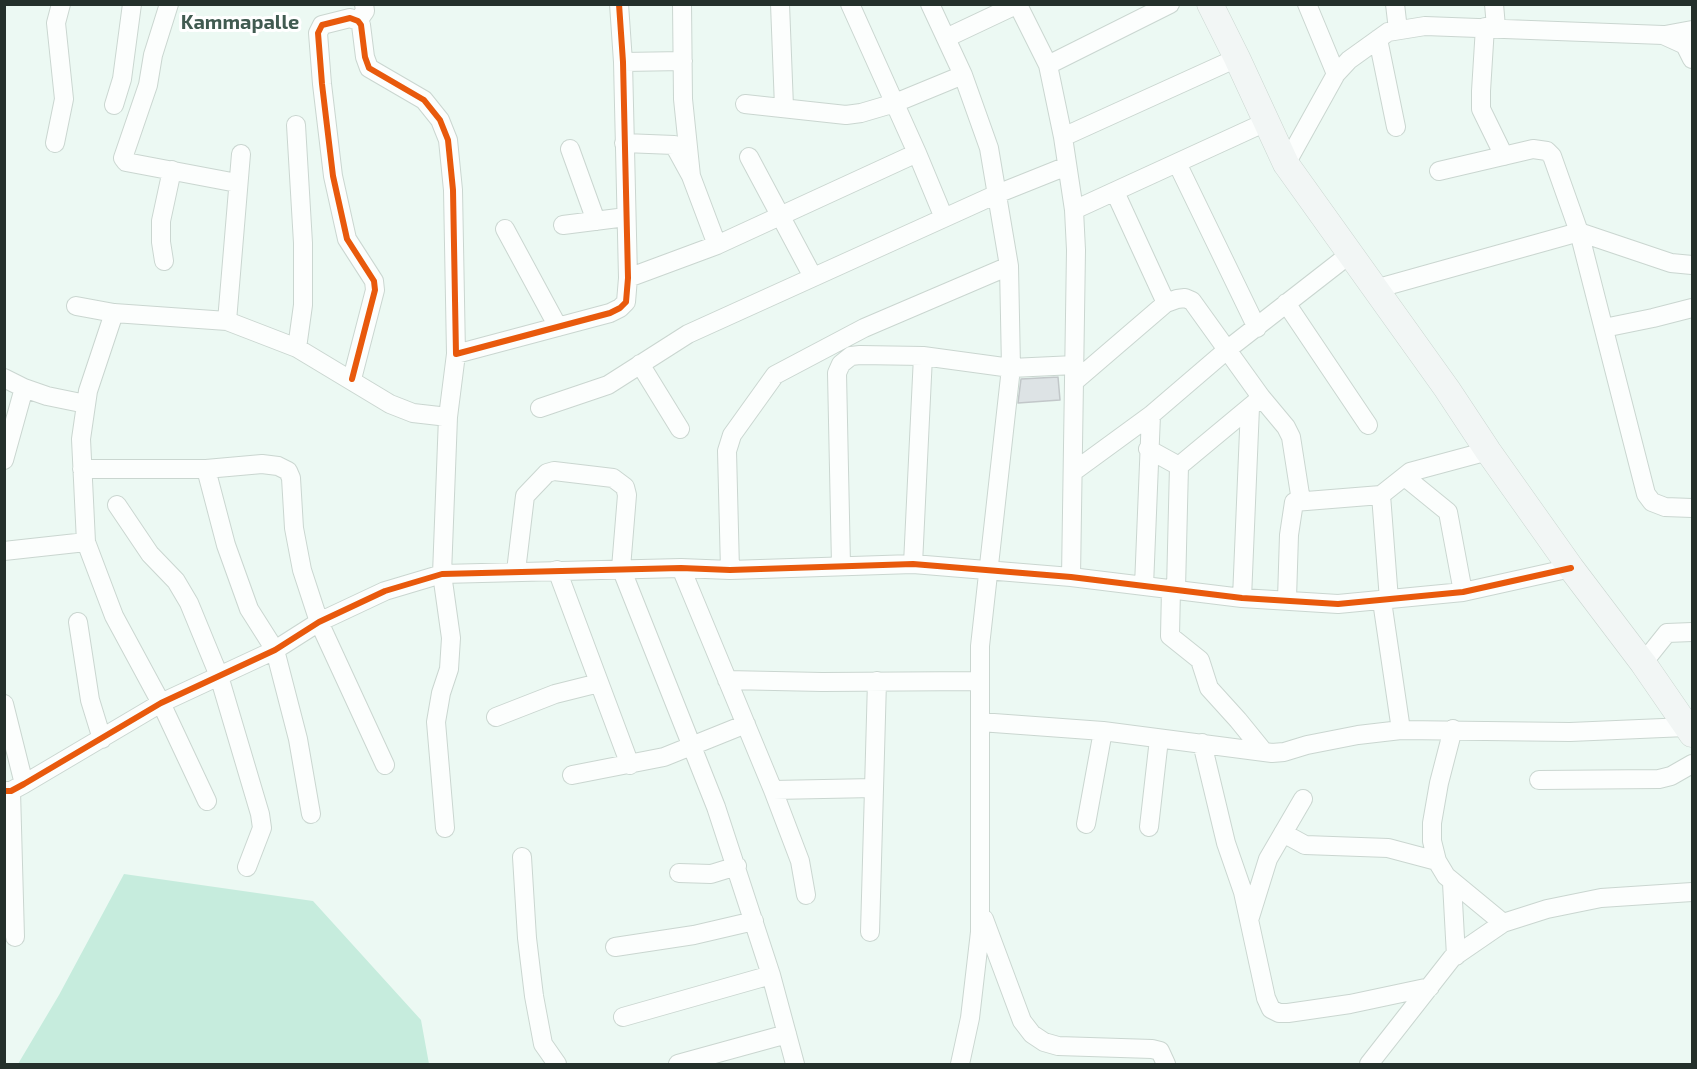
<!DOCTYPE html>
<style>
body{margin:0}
#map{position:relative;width:1697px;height:1069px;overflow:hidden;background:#ecf9f3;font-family:"Exo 2",sans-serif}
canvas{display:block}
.frame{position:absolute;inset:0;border:6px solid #24302b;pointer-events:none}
</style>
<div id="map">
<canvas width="1697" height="1069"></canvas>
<div class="frame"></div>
</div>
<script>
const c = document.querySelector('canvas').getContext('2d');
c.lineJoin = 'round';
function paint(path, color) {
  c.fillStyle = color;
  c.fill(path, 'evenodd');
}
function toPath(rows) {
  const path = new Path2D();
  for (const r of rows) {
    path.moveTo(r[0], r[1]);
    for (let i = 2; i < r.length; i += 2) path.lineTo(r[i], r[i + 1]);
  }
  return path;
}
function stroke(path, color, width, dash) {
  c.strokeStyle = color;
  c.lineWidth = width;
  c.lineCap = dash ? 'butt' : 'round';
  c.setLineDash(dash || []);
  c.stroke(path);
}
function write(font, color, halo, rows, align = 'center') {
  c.font = font + ' "Exo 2",sans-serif';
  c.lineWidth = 6;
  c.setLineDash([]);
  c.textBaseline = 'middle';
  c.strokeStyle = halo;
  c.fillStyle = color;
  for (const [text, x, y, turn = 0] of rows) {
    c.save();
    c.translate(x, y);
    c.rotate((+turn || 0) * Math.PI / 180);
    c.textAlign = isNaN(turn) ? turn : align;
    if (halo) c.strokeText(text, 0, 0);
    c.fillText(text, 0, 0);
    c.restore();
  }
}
paint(toPath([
 [124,874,313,901,421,1020,429,1064,18,1064,59,995]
]), '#c6ecdd');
const building = toPath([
 [1058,377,1060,400,1018,403,1021,379,1058,377]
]);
paint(building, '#dde3e5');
stroke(building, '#c2c7c9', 1.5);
const street = toPath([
 [169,4,153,55,148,85,123,158,126,162,237,183],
 [682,4,683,99,691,176],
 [780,4,784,107],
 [930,4,963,75,989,148,1009,266,1011,368,980,646,980,932,970,1018,960,1064],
 [1307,4,1336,74],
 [1395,4,1398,30],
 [1494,4,1496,27],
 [1018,5,1048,65,1063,137,1074,210,1076,250,1071,577],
 [358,21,365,11,364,4],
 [1485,27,1481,91,1481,109,1504,156],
 [1665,35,1692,30],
 [946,38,1018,4],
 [1378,39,1396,127],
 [623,62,683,61],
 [1048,65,1170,4],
 [745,104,846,115,861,113,895,103,963,75],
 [114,105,122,79,132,4],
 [296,125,303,243,303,305,297,348],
 [1063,137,1237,58],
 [55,143,64,99,56,23,61,4],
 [624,143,674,145,691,176,717,245],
 [570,149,596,221],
 [917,153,944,218],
 [749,157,813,277],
 [1177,163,1257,328],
 [1286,164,1336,74,1349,60,1388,32,1425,26,1663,35,1685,45,1692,59],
 [1439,171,1533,149,1547,151,1552,156,1579,232,1646,494,1652,502,1665,507,1692,508],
 [1115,192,1166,303],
 [1074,210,1266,122],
 [563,225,626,217],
 [505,229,558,327],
 [164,261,161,242,161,221,172,170],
 [628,278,717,245,917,153,850,4],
 [1375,289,1579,232,1671,263,1692,265],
 [1286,303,1368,425],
 [76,306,114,313,227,321,297,348,390,404,413,413,448,417,442,574,451,638,449,669,441,693,436,722,445,828],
 [114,313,88,391,81,439,86,542,114,616,161,703,207,801],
 [227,321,241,154],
 [1604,328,1653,318,1692,308],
 [640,364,680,429],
 [4,378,24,388,47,396,86,404],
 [352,379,375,290,374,281,347,239,333,176,322,84,318,33,322,25,350,18,358,21,361,25,365,57,369,68,424,100,440,120,448,140,453,190,456,354,610,313,620,308,626,302,628,278,623,62,619,4],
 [1074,382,1166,303,1177,299,1185,298,1192,301,1261,397,1286,427,1291,437,1301,501],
 [540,408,608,385,688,334,997,194,1067,166],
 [448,417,456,354],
 [1148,449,1179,466,1256,402],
 [4,460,24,388],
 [82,469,206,469,262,464,278,466,288,471,291,478,294,528,302,570,319,622,385,765],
 [206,469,226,545,249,609,275,650,298,739,311,814],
 [1073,472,1151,415,1228,349,1350,254],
 [1405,477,1448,512,1463,592],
 [1381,495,1389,600],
 [117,505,150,554,176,581,189,603,219,676,260,814,262,828,247,867],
 [4,551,86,542],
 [913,564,923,356],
 [841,565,837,373,841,364,851,356,860,355,923,356,1011,368,1075,365],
 [681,568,773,790,800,861,806,895],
 [557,570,630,765],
 [730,570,727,451,732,435,775,375,864,328,1009,266],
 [516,571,525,496,547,473,554,471,613,478,625,487,627,495,621,568,716,807,771,975,795,1064],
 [1144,586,1151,415],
 [1171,589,1170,636,1200,660,1209,688,1238,720,1264,752],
 [1176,589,1179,466],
 [1242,598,1250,407],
 [1287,599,1289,535,1294,502,1381,495,1410,472,1488,451],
 [1382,601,1401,730],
 [78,622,90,700,102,739],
 [1643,663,1667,633,1692,632],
 [727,680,822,682,980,681],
 [4,704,24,784],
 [496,717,555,694,599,683],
 [980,722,1103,731,1272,753,1284,752,1307,745,1358,735,1401,730,1570,732,1686,727],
 [1453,729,1439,783,1432,823,1432,841,1437,861,1446,876,1503,923],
 [1202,743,1226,843,1243,892,1266,998,1271,1009,1279,1013,1288,1013,1350,1004,1430,987],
 [572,775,664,757,746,724],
 [1539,780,1659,779,1671,776,1692,764],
 [773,790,874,788],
 [4,791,11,791,24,784,161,703,275,650,319,622,385,591,442,574,681,568,730,570,913,564,1071,577,1242,598,1338,604,1463,592,1571,568],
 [11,791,15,937],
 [1086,824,1103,731],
 [1149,827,1159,739],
 [1283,833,1305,845,1388,848,1437,861],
 [522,857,527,938,534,996,543,1044,557,1064],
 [679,873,711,874,737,866],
 [1452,883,1456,956],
 [1250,917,1268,859,1303,799],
 [984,919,1022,1021,1032,1034,1044,1042,1058,1046,1152,1049,1160,1051,1166,1064],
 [870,932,877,681],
 [615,947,694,935,754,921],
 [623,1017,771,975],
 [678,1064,787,1034],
 [1369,1064,1452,958,1503,923,1547,909,1601,898,1692,892]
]);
const secondary = toPath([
 [1210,4,1237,58,1286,164,1447,389,1488,451,1571,568,1643,663,1692,734]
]);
stroke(street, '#cad6d0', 20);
stroke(secondary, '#cad6d0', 27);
stroke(street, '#fcfefd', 18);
stroke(secondary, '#f2f6f5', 26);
stroke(toPath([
 [352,379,375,290,374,281,347,239,333,176,322,84,318,33,322,25,350,18,358,21,361,25,365,57,369,68,424,100,440,120,448,140,453,190,456,354,610,313,620,308,626,302,628,278,623,62,619,4],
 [4,791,11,791,24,784,161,703,275,650,319,622,385,591,442,574,681,568,730,570,913,564,1071,577,1242,598,1338,604,1463,592,1571,568]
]), '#e8590c', 6);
write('bold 20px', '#415b51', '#fff', [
 ["Kammapalle",240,22]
]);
</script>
